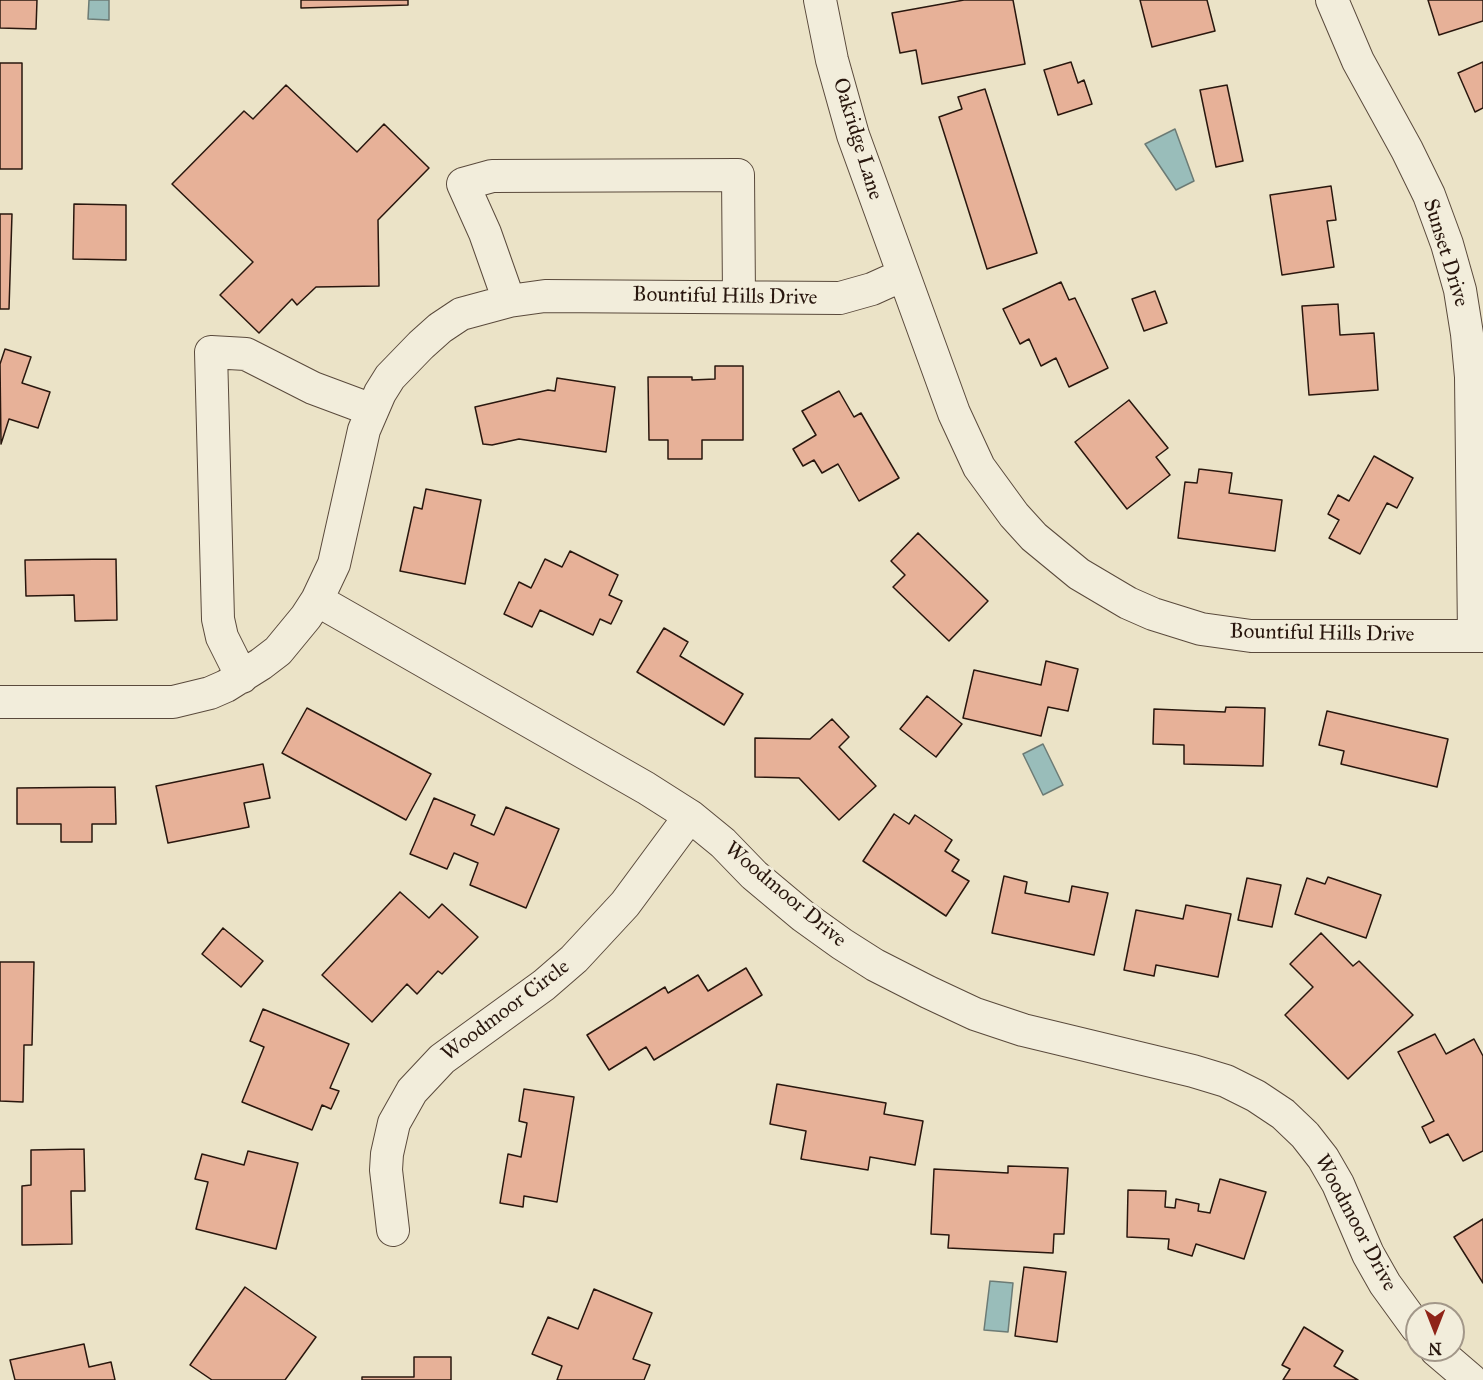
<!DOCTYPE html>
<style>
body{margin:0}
#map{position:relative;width:1483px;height:1380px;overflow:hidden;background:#ebe3c7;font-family:"IM FELL Great Primer",serif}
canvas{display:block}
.north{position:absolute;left:1405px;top:1302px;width:60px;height:60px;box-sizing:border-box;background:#f2eddb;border:2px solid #a29789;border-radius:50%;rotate:180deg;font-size:16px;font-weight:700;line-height:24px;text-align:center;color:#29170e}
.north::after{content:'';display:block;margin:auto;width:21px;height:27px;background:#8f2418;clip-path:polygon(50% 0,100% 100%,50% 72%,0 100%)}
</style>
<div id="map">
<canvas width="1483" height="1380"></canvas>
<div class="north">N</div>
</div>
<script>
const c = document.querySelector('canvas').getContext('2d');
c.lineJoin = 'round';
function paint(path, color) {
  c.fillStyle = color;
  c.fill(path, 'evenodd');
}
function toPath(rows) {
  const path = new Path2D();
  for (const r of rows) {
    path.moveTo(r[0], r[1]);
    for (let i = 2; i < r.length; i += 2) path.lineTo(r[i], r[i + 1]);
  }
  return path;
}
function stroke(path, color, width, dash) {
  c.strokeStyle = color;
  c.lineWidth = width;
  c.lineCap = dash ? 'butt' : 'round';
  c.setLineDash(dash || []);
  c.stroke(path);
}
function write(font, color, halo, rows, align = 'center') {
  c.font = font + ' "IM FELL Great Primer",serif';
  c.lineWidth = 6;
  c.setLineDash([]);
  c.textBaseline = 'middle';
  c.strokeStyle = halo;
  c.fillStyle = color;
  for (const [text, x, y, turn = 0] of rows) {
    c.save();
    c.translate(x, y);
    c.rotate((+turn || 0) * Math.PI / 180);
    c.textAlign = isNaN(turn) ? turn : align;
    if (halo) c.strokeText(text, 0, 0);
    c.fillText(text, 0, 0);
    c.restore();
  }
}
const water = toPath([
 [89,0,109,0,109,20,88,19,89,0],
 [1175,129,1194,181,1176,190,1145,144,1175,129],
 [1043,744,1063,785,1043,795,1023,754,1043,744],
 [990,1281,1013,1283,1008,1332,984,1330,990,1281]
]);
paint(water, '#99bdba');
stroke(water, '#6c7b75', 1.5);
const building = toPath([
 [0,0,37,0,36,29,0,28,0,0],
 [301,0,408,0,408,5,301,8,301,0],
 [964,0,1013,0,1025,64,922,84,916,50,900,53,892,13,964,0],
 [1140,0,1207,0,1215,31,1152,47,1140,0],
 [1428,0,1483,0,1483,21,1439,35,1428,0],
 [1071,62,1078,83,1084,80,1092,104,1058,115,1044,70,1071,62],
 [1483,62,1483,108,1475,112,1458,73,1483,62],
 [0,63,22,63,22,169,0,169,0,63],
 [286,85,357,152,384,124,429,168,378,220,379,286,316,287,297,305,292,299,259,333,220,295,253,262,172,184,244,111,253,119,286,85],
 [1227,85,1243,161,1216,167,1200,90,1227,85],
 [985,89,1037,253,987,269,939,117,962,109,958,97,985,89],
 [1331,186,1336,220,1327,221,1334,267,1282,275,1270,195,1331,186],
 [74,204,126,205,126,260,73,259,74,204],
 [0,214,12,214,9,309,0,309,0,214],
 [1061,282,1069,300,1075,298,1108,368,1069,387,1056,358,1041,366,1029,339,1020,344,1003,309,1061,282],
 [1155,291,1167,323,1144,331,1132,299,1155,291],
 [1338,304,1340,335,1374,333,1378,390,1309,395,1302,306,1338,304],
 [5,349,31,357,22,383,50,392,38,428,9,419,1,444,0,364,5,349],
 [715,366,743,366,743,440,702,440,702,459,668,459,668,440,649,440,648,377,692,377,692,380,715,379,715,366],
 [557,378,615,387,606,452,519,439,492,445,483,444,475,407,548,390,555,391,557,378],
 [839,391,854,417,861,413,899,478,859,501,838,464,822,473,814,460,803,466,793,449,816,435,802,411,839,391],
 [1129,400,1168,448,1156,457,1170,475,1127,509,1075,442,1129,400],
 [1374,456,1413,478,1397,508,1387,503,1360,554,1329,538,1339,520,1328,514,1338,495,1349,501,1374,456],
 [1199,469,1232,473,1229,493,1282,500,1275,551,1178,538,1185,482,1197,483,1199,469],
 [426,489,481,500,465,584,400,571,414,507,422,509,426,489],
 [918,533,988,601,949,641,893,587,905,575,891,561,918,533],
 [570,551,618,575,609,595,622,601,611,624,600,619,593,635,540,610,532,627,504,614,519,582,531,588,545,559,562,567,570,551],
 [116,559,117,620,75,621,74,595,26,596,25,560,116,559],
 [664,628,688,642,680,656,743,694,724,725,637,672,664,628],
 [1046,661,1078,669,1068,711,1048,707,1041,736,963,718,974,670,1041,685,1046,661],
 [927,696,962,724,936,757,900,729,927,696],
 [1226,707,1265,708,1263,766,1184,764,1184,745,1153,744,1154,709,1225,712,1226,707],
 [307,708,431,774,406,820,282,753,307,708],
 [1327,711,1448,739,1437,787,1341,764,1344,751,1319,745,1327,711],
 [832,719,849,737,839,747,876,786,839,820,799,778,755,777,755,738,810,739,832,719],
 [263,764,270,798,244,803,249,827,168,843,156,786,263,764],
 [115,787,116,824,92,824,92,842,61,842,61,824,17,824,17,788,115,787],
 [434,798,475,815,471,825,494,835,506,807,559,829,526,908,470,885,478,863,454,853,447,869,410,854,434,798],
 [894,814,909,824,915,815,952,840,945,851,959,860,952,871,969,881,946,916,863,861,894,814],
 [1004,876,1027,882,1025,893,1069,902,1072,886,1108,893,1094,955,992,933,1004,876],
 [1328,877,1381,895,1366,938,1295,914,1307,878,1325,884,1328,877],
 [1247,878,1281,885,1272,927,1238,920,1247,878],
 [400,892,429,918,442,904,478,937,442,974,438,971,417,994,407,984,372,1022,322,975,400,892],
 [1186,905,1231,914,1218,977,1156,965,1154,976,1124,970,1136,910,1183,919,1186,905],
 [223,928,263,961,241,987,202,954,223,928],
 [1321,933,1353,966,1359,961,1413,1015,1348,1079,1285,1015,1313,987,1290,964,1321,933],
 [0,962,34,962,32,1045,24,1045,23,1102,0,1101,0,962],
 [746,968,762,995,654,1060,646,1047,609,1070,587,1035,665,987,668,993,698,975,708,991,746,968],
 [263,1009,349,1044,330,1088,339,1091,331,1109,322,1105,312,1130,242,1102,264,1047,250,1041,263,1009],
 [1435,1034,1446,1054,1474,1039,1483,1056,1483,1151,1463,1161,1448,1134,1430,1143,1422,1127,1434,1121,1398,1052,1435,1034],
 [777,1084,886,1103,884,1114,923,1121,915,1165,870,1157,868,1170,801,1159,806,1131,770,1124,777,1084],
 [524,1089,574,1097,557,1202,524,1196,523,1207,500,1203,508,1154,521,1157,527,1123,519,1121,524,1089],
 [84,1149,85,1191,71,1191,72,1244,22,1245,22,1186,31,1185,31,1150,84,1149],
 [248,1151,298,1163,276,1249,196,1229,208,1182,195,1179,202,1154,244,1165,248,1151],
 [1008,1166,1068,1168,1064,1234,1054,1234,1053,1253,948,1248,949,1235,931,1234,934,1169,1008,1173,1008,1166],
 [1220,1179,1266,1192,1244,1259,1196,1244,1192,1256,1168,1249,1169,1239,1127,1237,1128,1190,1166,1191,1165,1207,1175,1208,1176,1199,1199,1204,1198,1211,1210,1213,1220,1179],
 [1483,1219,1483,1283,1454,1237,1483,1219],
 [1024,1267,1066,1272,1057,1342,1015,1336,1024,1267],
 [245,1287,316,1337,285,1380,212,1380,190,1365,245,1287],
 [594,1289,652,1313,633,1359,650,1365,644,1380,557,1380,562,1366,532,1354,548,1317,578,1329,594,1289],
 [1304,1327,1343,1351,1334,1366,1358,1380,1283,1380,1290,1369,1282,1365,1304,1327],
 [84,1344,89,1367,111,1362,115,1380,15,1380,10,1360,84,1344],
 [414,1357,451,1357,451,1380,362,1380,362,1377,414,1377,414,1357]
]);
paint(building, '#e7b198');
stroke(building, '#29170e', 1.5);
const minor = toPath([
 [820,0,832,60,853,135,954,413,979,467,1014,515,1034,537,1079,574,1128,603,1153,614,1201,629,1251,636,1483,636],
 [1332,0,1358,61,1407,150,1429,195,1447,244,1460,290,1467,334,1471,377,1474,636],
 [509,301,485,233,463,184,492,176,738,175,739,297],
 [317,600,646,788,690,816,723,843,754,875,803,916,842,944,875,965,928,992,975,1014,1023,1030,1193,1071,1226,1081,1256,1096,1283,1114,1305,1135,1323,1158,1338,1184,1368,1254,1385,1284,1417,1328],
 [242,677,222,637,218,619,211,352,246,354,313,388,372,410],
 [0,702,173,702,210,693,226,686,261,664,278,651,306,617,317,600,334,564,364,430,380,393,390,377,421,345,440,328,461,314,509,301,545,296,840,298,872,289,903,275],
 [393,1230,386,1170,387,1154,394,1123,412,1091,442,1059,544,985,574,959,625,904,690,816],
 [1436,1350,1471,1380]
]);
stroke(minor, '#5a4a3c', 34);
stroke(minor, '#f2eddb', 32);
write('21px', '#29170e', '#f2eddb', [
 ["Oakridge Lane",857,139,73],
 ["Sunset Drive",1445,253,73],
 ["Bountiful Hills Drive",725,297,1],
 ["Bountiful Hills Drive",1322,634,1],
 ["Woodmoor Drive",785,895,40],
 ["Woodmoor Circle",506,1011,-37],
 ["Woodmoor Drive",1355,1223,62]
]);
</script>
